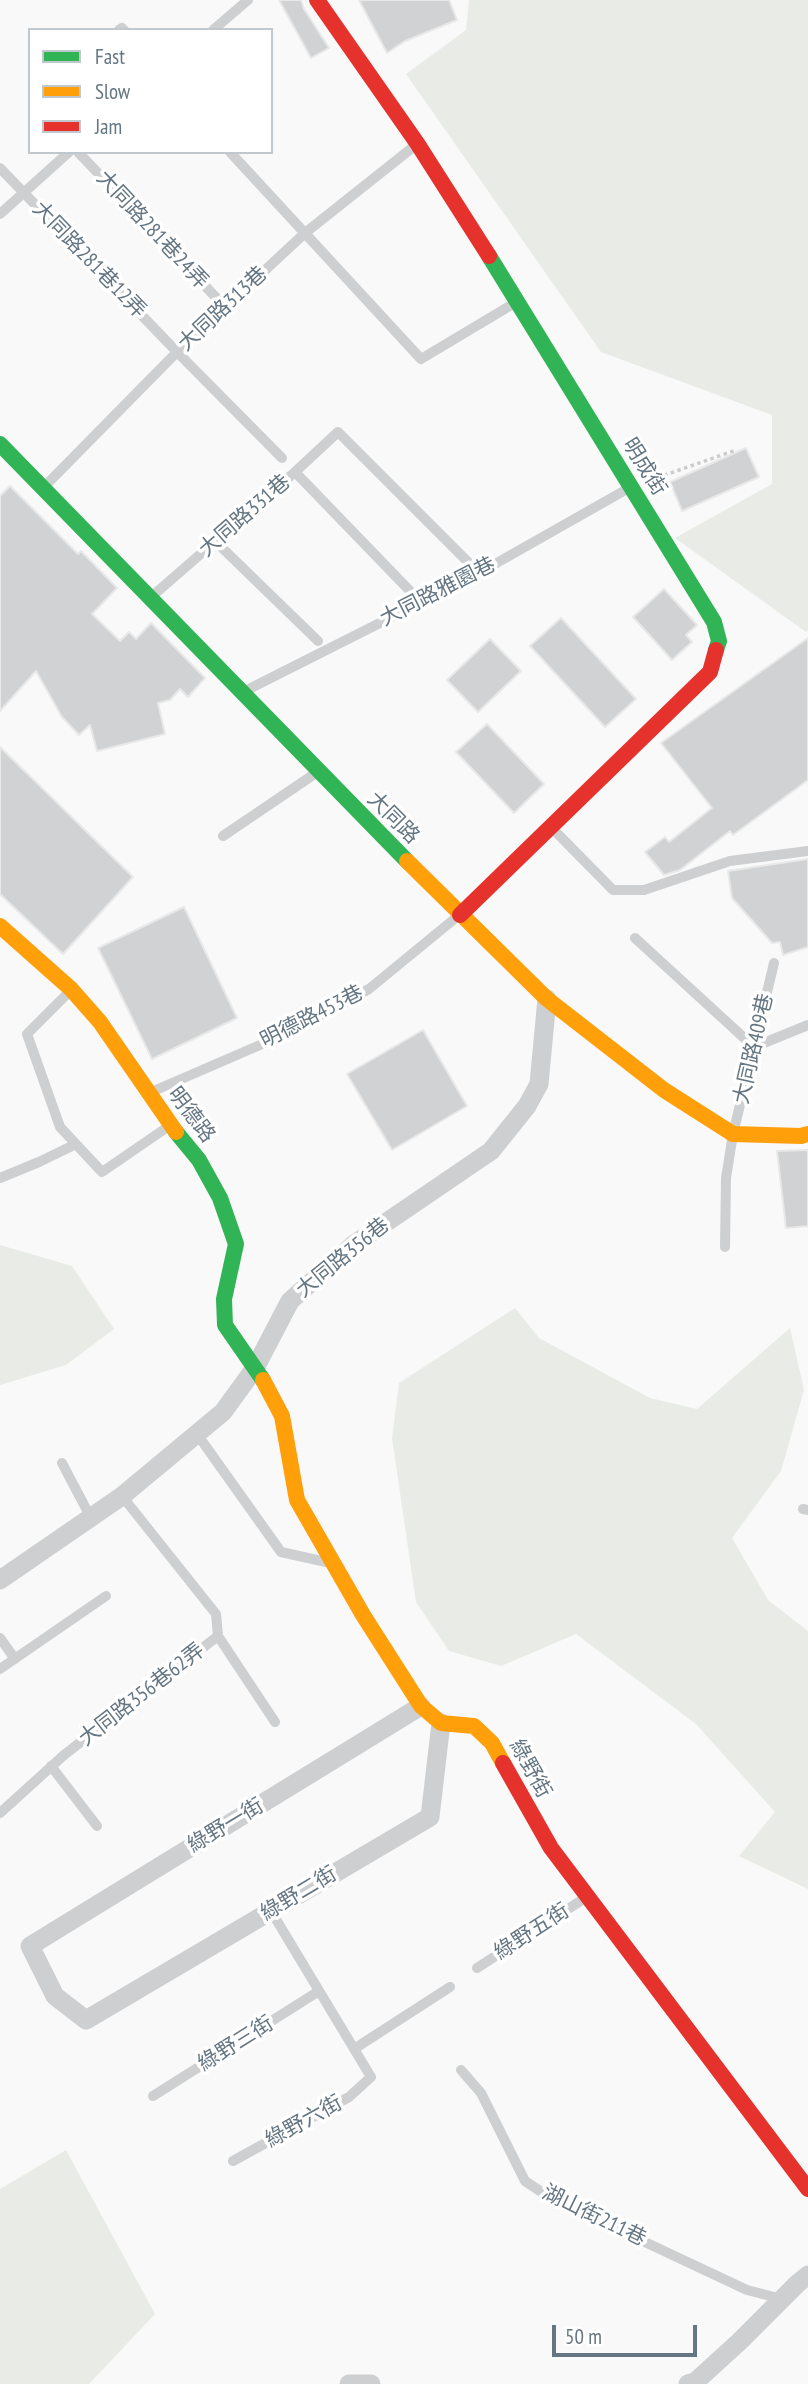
<!DOCTYPE html>
<meta charset="utf-8">
<style>
body{margin:0}
#map{position:relative;width:808px;height:2384px;overflow:hidden;background:#f9f9f9;font-family:"PT Sans Narrow",sans-serif}
canvas{display:block}
.legend{position:absolute;left:28px;top:28px;width:245px;height:126px;box-sizing:border-box;background:#fff;border:2px solid #c1c8cd;margin:0;padding:9px 12px;list-style:none;font-size:21px;color:#657683}
.legend li{display:flex;align-items:center;gap:14px;height:35px}
.legend b{width:35px;border:2px solid #c1c8cd}
.scale{position:absolute;left:552px;top:2325px;width:145px;height:32px;box-sizing:border-box;border:4px solid #657683;border-top:0;padding-left:9px;font-size:21px;line-height:24px;white-space:nowrap;color:#657683;-webkit-text-stroke:5px #fff;paint-order:stroke}
</style>
<div id="map">
<canvas width="808" height="2384"></canvas>
<ul class="legend">
<li><b style="height:9px;background:#30b455"></b>Fast</li>
<li><b style="height:9px;background:#ff9f0a"></b>Slow</li>
<li><b style="height:9px;background:#e5322d"></b>Jam</li>
</ul>
<div class="scale">50 m</div>
</div>
<script>
const c = document.querySelector('canvas').getContext('2d');
c.lineJoin = 'round';
function paint(path, color) {
  c.fillStyle = color;
  c.fill(path, 'evenodd');
}
function toPath(rows) {
  const path = new Path2D();
  for (const r of rows) {
    path.moveTo(r[0], r[1]);
    for (let i = 2; i < r.length; i += 2) path.lineTo(r[i], r[i + 1]);
  }
  return path;
}
function stroke(path, color, width, dash) {
  c.strokeStyle = color;
  c.lineWidth = width;
  c.lineCap = dash ? 'butt' : 'round';
  c.setLineDash(dash || []);
  c.stroke(path);
}
function write(font, color, halo, rows, align = 'center') {
  c.font = font + ' "PT Sans Narrow","Noto Sans TC",sans-serif';
  c.lineWidth = 7;
  c.setLineDash([]);
  c.textBaseline = 'middle';
  c.strokeStyle = halo;
  c.fillStyle = color;
  for (const [text, x, y, turn = 0] of rows) {
    c.save();
    c.translate(x, y);
    c.rotate((+turn || 0) * Math.PI / 180);
    c.textAlign = isNaN(turn) ? turn : align;
    if (halo) c.strokeText(text, 0, 0);
    c.fillText(text, 0, 0);
    c.restore();
  }
}
paint(toPath([
 [469,0,808,0,808,630,806,632,675,538,772,484,772,415,601,352,406,74,466,30],
 [0,1245,72,1266,114,1329,66,1365,0,1385],
 [515,1308,539,1338,650,1398,697,1409,790,1328,804,1390,781,1471,732,1538,768,1600,808,1631,808,1889,739,1856,775,1812,696,1724,576,1634,501,1666,449,1651,416,1602,392,1438,399,1383],
 [66,2150,155,2314,89,2384,0,2384,0,2189]
]), '#e8ebe6');
const building = toPath([
 [279,0,301,0,304,9,329,48,311,58,279,0],
 [359,0,449,0,457,20,405,41,387,53,359,0],
 [746,448,759,477,682,511,670,482,746,448],
 [10,486,78,554,81,551,117,588,92,614,120,641,129,632,136,639,151,623,205,678,188,697,180,689,170,700,158,703,165,734,97,751,90,725,79,735,62,717,36,671,0,711,0,496,10,486],
 [664,589,697,625,686,635,692,642,672,660,633,617,664,589],
 [561,618,636,699,605,727,530,646,561,618],
 [808,638,808,780,733,835,730,831,680,870,664,875,645,852,665,837,669,842,712,808,661,743,808,638],
 [490,639,521,671,478,712,447,680,490,639],
 [487,724,544,784,514,813,456,752,487,724],
 [0,747,133,877,63,954,0,894,0,747],
 [808,859,808,947,783,955,780,942,772,943,732,898,728,871,808,859],
 [184,907,237,1018,152,1059,98,948,184,907],
 [423,1030,467,1106,392,1150,347,1074,423,1030],
 [808,1150,808,1226,786,1228,777,1151,808,1150]
]);
paint(building, '#d0d2d3');
stroke(building, '#e8e8e8', 2);
stroke(toPath([
 [651,480,736,450]
]), '#cbcccd', 3.5, [3.5, 3.5]);
stroke(toPath([
 [119,30,122,28,124,30],
 [213,30,248,0],
 [78,152,225,307],
 [230,152,421,359,518,301],
 [0,168,177,352,282,458],
 [0,214,69,152],
 [295,472,410,591],
 [45,486,177,352,305,233,417,144],
 [216,542,318,641],
 [150,598,295,472,338,432,479,573],
 [243,692,479,573,629,488],
 [551,827,613,890,644,890,730,861,808,851],
 [223,836,316,773],
 [635,938,754,1047,808,1025],
 [71,990,27,1034,60,1127,102,1172,169,1126],
 [149,1093,290,1032,369,989,458,916],
 [0,1178,39,1162,76,1144],
 [725,1247,726,1178,733,1134,774,963],
 [197,1434,281,1552,326,1562],
 [62,1463,91,1518],
 [803,1509,808,1510],
 [218,1636,275,1722],
 [0,1638,15,1659],
 [0,1669,106,1596],
 [51,1766,97,1826],
 [0,1813,64,1755,218,1636,216,1614,122,1496],
 [477,1968,585,1898],
 [354,2049,450,1987],
 [461,2070,481,2093,525,2181,549,2197,747,2290,782,2299],
 [153,2096,319,1991],
 [233,2161,349,2097,371,2077,271,1911]
]), '#cecfd0', 10);
stroke(toPath([
 [0,1580,122,1496,223,1412,255,1368,290,1301,353,1245,491,1151,527,1106,539,1084,547,999],
 [421,1706,30,1946,55,1996,86,2020,430,1817,441,1723],
 [349,2384,371,2384],
 [688,2384,695,2382,739,2342,797,2284,808,2275]
]), '#cecfd0', 19);
stroke(toPath([
 [489,256,714,622,719,641,716,650],
 [0,444,407,861],
 [176,1132,199,1160,220,1198,236,1244,224,1299,225,1325,263,1380]
]), '#30b455', 16);
stroke(toPath([
 [407,861,547,999,664,1090,733,1134,801,1136,808,1134],
 [0,926,71,989,100,1022,176,1132],
 [263,1380,282,1416,297,1500,363,1615,421,1706,441,1723,474,1726,492,1743,503,1763]
]), '#ff9f0a', 16);
stroke(toPath([
 [317,0,417,143,489,256],
 [460,915,710,672,716,650],
 [503,1763,551,1848,808,2189]
]), '#e5322d', 16);
write('21px', '#657683', '#fff', [
 ["大同路281巷24弄",152,230,47],
 ["大同路281巷12弄",89,260,46],
 ["大同路313巷",223,309,-43],
 ["明成街",644,467,58],
 ["大同路331巷",245,516,-41],
 ["大同路雅園巷",438,592,-27],
 ["大同路",393,818,45],
 ["明德路453巷",312,1017,-27],
 ["大同路409巷",754,1049,-77],
 ["明德路",191,1115,53],
 ["大同路356巷",343,1258,-39],
 ["大同路356巷62弄",142,1695,-38],
 ["綠野街",530,1769,61],
 ["綠野一街",226,1826,-31],
 ["綠野二街",299,1894,-31],
 ["綠野五街",532,1932,-33],
 ["綠野三街",236,2044,-32],
 ["綠野六街",304,2122,-29],
 ["湖山街211巷",594,2216,26]
]);
</script>
